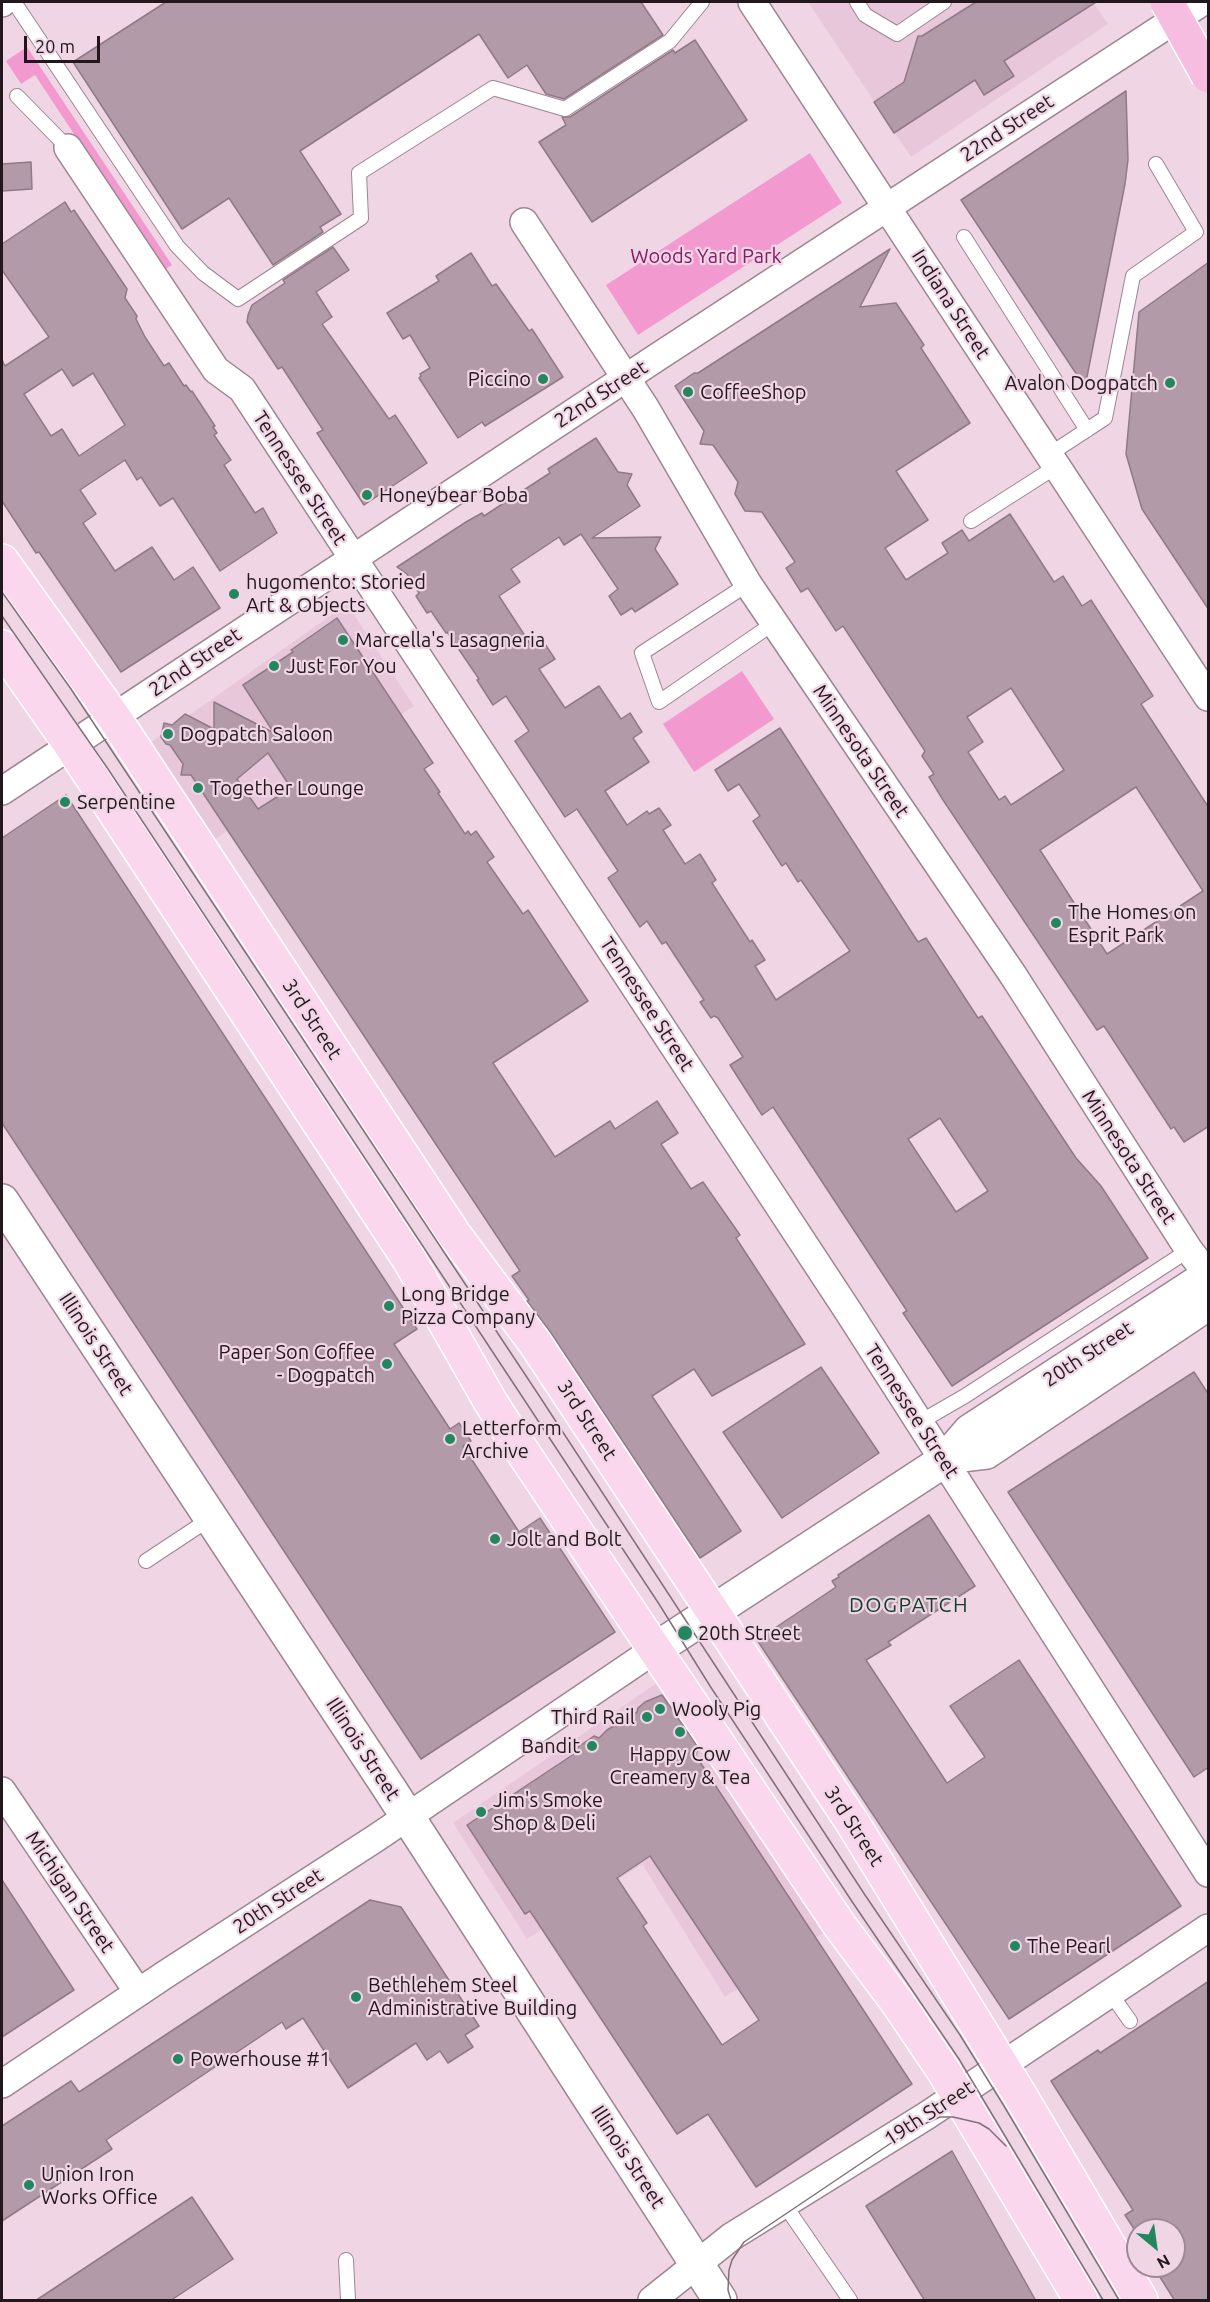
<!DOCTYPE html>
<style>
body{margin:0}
#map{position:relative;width:1210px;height:2302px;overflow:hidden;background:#f0d6e5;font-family:Ubuntu,sans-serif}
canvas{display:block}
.frame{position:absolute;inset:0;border:3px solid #21171d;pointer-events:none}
.north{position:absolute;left:1126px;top:2218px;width:60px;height:60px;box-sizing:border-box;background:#f0d6e5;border:2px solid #9d8a95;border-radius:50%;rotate:151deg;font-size:16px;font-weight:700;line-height:24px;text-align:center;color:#21171d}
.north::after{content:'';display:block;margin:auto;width:21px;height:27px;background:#238660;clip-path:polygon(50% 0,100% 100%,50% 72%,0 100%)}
.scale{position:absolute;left:24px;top:36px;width:76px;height:27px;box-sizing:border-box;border:3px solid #21171d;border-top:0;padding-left:8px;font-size:18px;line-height:21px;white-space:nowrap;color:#21171d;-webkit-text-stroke:4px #f0d6e5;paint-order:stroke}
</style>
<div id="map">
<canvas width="1210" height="2302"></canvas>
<div class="frame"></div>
<div class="north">N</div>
<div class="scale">20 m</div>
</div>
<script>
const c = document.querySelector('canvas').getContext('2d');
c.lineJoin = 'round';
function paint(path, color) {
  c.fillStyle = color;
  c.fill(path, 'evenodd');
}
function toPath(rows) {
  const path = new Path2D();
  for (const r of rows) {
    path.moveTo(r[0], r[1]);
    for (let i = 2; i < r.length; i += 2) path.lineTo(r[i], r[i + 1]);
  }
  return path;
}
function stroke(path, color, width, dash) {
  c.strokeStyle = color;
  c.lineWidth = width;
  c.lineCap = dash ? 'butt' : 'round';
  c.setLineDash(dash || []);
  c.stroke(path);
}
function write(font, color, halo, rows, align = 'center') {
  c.font = font + ' Ubuntu,sans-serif';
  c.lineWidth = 4.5;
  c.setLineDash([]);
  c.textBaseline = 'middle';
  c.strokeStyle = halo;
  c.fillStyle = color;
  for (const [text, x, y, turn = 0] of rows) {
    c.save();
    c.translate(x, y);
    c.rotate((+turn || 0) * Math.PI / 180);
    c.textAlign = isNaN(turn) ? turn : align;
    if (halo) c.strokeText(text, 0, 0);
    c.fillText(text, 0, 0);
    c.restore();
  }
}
paint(toPath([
 [808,2,1093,2,1108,24,911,157],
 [347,604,414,706,215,839,151,742],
 [661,1680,828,1930,725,1997,642,1864,527,1939,453,1823]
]), '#e9c7db');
paint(toPath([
 [27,47,172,265,164,270,35,75,21,84,6,61],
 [810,153,842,203,638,335,606,285],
 [742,671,774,719,694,772,663,724]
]), '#f299d0');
const building = toPath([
 [166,2,641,2,663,35,564,99,546,94,527,65,508,78,479,34,300,151,341,214,320,227,323,232,273,265,229,198,182,229,73,62,166,2],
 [976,2,1096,2,1004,61,1014,76,984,95,975,80,894,133,874,102,904,82,918,36,922,36,976,2],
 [695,40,747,120,592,222,539,142,566,125,562,117,570,117,673,50,675,53,695,40],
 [1126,91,1128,160,1125,184,1085,387,961,200,1126,91],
 [31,162,32,189,2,191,2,164,31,162],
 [65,202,71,212,74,210,127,289,125,298,137,316,136,319,145,337,164,366,169,363,184,386,186,385,191,392,192,391,215,426,213,427,217,433,214,435,231,460,224,465,255,513,263,508,277,533,220,571,173,498,160,506,141,477,137,480,125,460,80,490,96,514,83,523,115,571,152,547,174,580,193,567,220,608,121,672,39,552,36,553,2,501,2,360,5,366,49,337,2,270,2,244,65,202],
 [62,369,73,386,93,373,125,425,79,456,62,429,51,436,24,394,62,369],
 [333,247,349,270,316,292,332,317,322,324,389,419,395,415,427,463,364,505,317,433,323,430,282,367,278,369,247,322,248,315,252,305,285,283,283,280,333,247],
 [890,249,860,307,896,303,924,345,921,348,970,423,896,471,928,520,885,548,906,580,948,553,942,543,962,530,969,541,1010,514,1054,582,1063,576,1082,606,1091,600,1153,696,1141,704,1209,808,1209,1126,1184,1142,1174,1127,1171,1129,1104,1026,1097,1030,943,800,929,777,934,774,922,756,925,751,843,626,836,631,808,588,801,592,786,568,795,562,762,512,745,511,735,494,738,482,713,445,700,444,704,431,675,386,694,373,698,373,890,249],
 [1011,688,1064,770,1011,805,1005,796,999,800,968,752,983,742,967,717,1011,688],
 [1136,787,1203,891,1107,954,1040,850,1136,787],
 [471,253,492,286,496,284,529,331,532,329,563,377,485,426,482,422,458,438,419,378,421,376,420,374,430,368,410,335,403,339,387,313,439,281,436,276,471,253],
 [1209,262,1209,610,1142,509,1126,454,1139,312,1209,262],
 [596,438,618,472,632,474,627,485,640,506,592,538,661,537,655,549,678,584,635,612,632,608,621,615,609,596,618,589,581,534,564,545,559,537,511,569,520,582,499,596,531,645,541,638,555,659,539,669,565,708,599,686,621,719,630,713,642,732,633,738,649,762,605,791,627,825,647,811,649,814,659,808,671,825,663,830,685,864,700,854,716,880,712,883,750,942,752,940,765,960,755,966,776,1000,850,951,801,880,798,882,786,863,782,866,753,821,760,816,739,784,728,791,715,770,780,728,918,942,926,938,978,1018,982,1016,1076,1158,1101,1186,1148,1258,952,1386,903,1313,907,1311,773,1107,762,1115,730,1065,743,1057,718,1018,714,1016,711,1018,700,1002,704,1000,666,942,662,944,647,921,640,927,608,878,618,871,577,809,565,817,515,741,529,731,506,696,493,705,477,680,479,679,447,632,446,633,431,611,427,613,416,596,419,593,407,574,397,567,466,522,482,513,484,516,513,497,550,473,548,469,596,438],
 [940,1118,988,1191,956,1212,908,1139,940,1118],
 [337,618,433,763,424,769,440,792,438,793,465,834,468,831,471,835,476,831,494,857,487,862,523,914,528,910,588,1001,493,1063,555,1157,610,1121,615,1129,657,1101,678,1133,661,1144,691,1189,703,1182,740,1235,736,1238,805,1344,712,1396,694,1369,652,1396,741,1531,700,1558,551,1333,527,1301,529,1300,512,1276,520,1271,191,775,181,775,183,764,170,745,166,744,161,737,164,723,172,725,185,714,214,729,214,702,274,733,243,685,293,652,291,650,337,618],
 [268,753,291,788,258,809,237,779,268,753],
 [66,795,417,1329,394,1344,450,1429,459,1423,471,1441,463,1446,519,1532,540,1518,615,1632,421,1759,2,1123,2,838,66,795],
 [821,1367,879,1453,782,1518,723,1432,821,1367],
 [1194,1372,1209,1395,1209,1767,1194,1777,1008,1492,1194,1372],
 [929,1515,975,1586,888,1642,891,1645,866,1660,947,1783,985,1757,950,1706,1019,1660,1181,1906,1009,2019,757,1640,836,1587,832,1581,839,1577,838,1575,929,1515],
 [662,1695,698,1747,696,1756,912,2084,756,2187,708,2114,677,2134,530,1911,525,1914,467,1825,574,1754,575,1749,594,1736,599,1738,607,1730,637,1712,638,1708,645,1702,662,1695],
 [650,1856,759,2020,722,2045,643,1926,647,1923,617,1878,650,1856],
 [2,1880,74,1990,2,2037,2,1880],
 [370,1900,401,1907,479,2026,465,2035,473,2047,448,2063,440,2051,427,2060,416,2043,348,2088,303,2018,286,2029,282,2022,106,2140,112,2149,2,2221,2,2126,71,2081,79,2092,370,1900],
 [1209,1981,1209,2301,1175,2301,1153,2266,1174,2266,1174,2230,1138,2230,1138,2235,1125,2215,1133,2210,1051,2081,1098,2050,1100,2053,1209,1981],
 [952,2151,1036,2301,925,2301,866,2206,952,2151],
 [192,2197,233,2259,170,2301,35,2301,192,2197]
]);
paint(building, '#b29aa8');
stroke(building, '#917a87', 1.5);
const lane = toPath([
 [14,2,177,246,203,273,238,299,361,218,359,173,493,88,565,109,670,41,702,2],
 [857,2,865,15,897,34,944,2],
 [17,96,68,148],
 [964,237,1087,430],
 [1050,454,1105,418,1133,276,1196,232,1156,164],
 [971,521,1057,466],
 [748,584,642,653,659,702,774,623],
 [920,1422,965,1396,1189,1250],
 [146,1561,211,1518],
 [1111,1994,1130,2021],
 [784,2204,850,2300],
 [346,2260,348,2300]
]);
const street = toPath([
 [752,2,1208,697],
 [2,3,3,2],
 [68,148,216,370,242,389,848,1311,1208,1873],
 [524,222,646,409,748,584,1013,975,1189,1250,1208,1275],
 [2,791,656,358,1202,2],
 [945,1460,987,1455,1208,1307],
 [2,1791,138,1992],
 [2,2084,166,1974,376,1838,654,1650],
 [652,2300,731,2237,926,2116,1208,1928]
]);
const secondary = toPath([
 [2,1201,389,1788,720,2300],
 [654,1650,945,1460,970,1431,1208,1276]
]);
const primary = toPath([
 [2,561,113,716,454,1234,535,1343,852,1822,1020,2095,1141,2300],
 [2,647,70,744,410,1261,490,1401,516,1442,840,1926,897,2002,943,2070,1081,2300]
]);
stroke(lane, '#9d8593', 16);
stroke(street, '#9d8593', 30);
stroke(secondary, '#9d8593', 36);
stroke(primary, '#fff', 36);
stroke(lane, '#fff', 14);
stroke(street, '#fff', 27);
stroke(secondary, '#fff', 33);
stroke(primary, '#fad7ec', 33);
stroke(toPath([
 [2,592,71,689,538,1394,865,1895,960,2035,1004,2106,1119,2300],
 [2,616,108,769,659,1604,710,1686,853,1903,959,2059,1103,2300],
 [731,2300,728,2290,729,2270,732,2260,744,2242,909,2131,940,2117,953,2117,979,2123,989,2129,1006,2146]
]), '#81707a', 1.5);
const highwayBridge = toPath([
 [1167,2,1208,76]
]);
stroke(highwayBridge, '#fff', 36, []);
stroke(highwayBridge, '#f7bde0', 33);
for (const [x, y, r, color] of [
 [543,379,6,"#238660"],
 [1170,383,6,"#238660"],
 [688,392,6,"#238660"],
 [367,495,6,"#238660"],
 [234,594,6,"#238660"],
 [343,640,6,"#238660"],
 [274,666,6,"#238660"],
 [168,734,6,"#238660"],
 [198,788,6,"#238660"],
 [65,802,6,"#238660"],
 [1056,923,6,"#238660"],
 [389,1306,6,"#238660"],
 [387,1364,6,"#238660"],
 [450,1439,6,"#238660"],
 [495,1539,6,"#238660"],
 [685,1633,8,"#238660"],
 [660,1709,6,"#238660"],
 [647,1717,6,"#238660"],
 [680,1732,6,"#238660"],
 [592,1746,6,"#238660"],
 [481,1812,6,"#238660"],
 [1015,1946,6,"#238660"],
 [356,1997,6,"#238660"],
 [178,2059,6,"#238660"],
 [29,2185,6,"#238660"]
]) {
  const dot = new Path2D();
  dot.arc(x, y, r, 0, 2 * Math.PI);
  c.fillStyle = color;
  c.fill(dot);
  stroke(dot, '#f0d6e5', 2);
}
write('20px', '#21171d', '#f0d6e5', [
 ["22nd Street",1007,128,-33],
 ["Indiana Street",951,304,57],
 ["22nd Street",601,394,-33],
 ["Tennessee Street",300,478,57],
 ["22nd Street",195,662,-34],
 ["Minnesota Street",861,751,56],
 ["Tennessee Street",647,1004,57],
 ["3rd Street",312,1019,57],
 ["Minnesota Street",1129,1157,57],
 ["Illinois Street",96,1344,57],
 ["20th Street",1088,1354,-33],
 ["Tennessee Street",912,1411,57],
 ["3rd Street",587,1420,57],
 ["Illinois Street",363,1749,57],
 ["3rd Street",854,1826,57],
 ["Michigan Street",70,1892,56],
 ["20th Street",278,1901,-33],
 ["19th Street",929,2113,-33],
 ["Illinois Street",628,2157,57]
]);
write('20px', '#841d66', '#f0d6e5', [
 ["Woods Yard Park",706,256]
]);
write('20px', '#21171d', '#f0d6e5', [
 ["Piccino",531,379,"right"],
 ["Avalon Dogpatch",1158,383,"right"],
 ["CoffeeShop",700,392],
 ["Honeybear Boba",379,495],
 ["hugomento: Storied",246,582],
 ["Art & Objects",246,605],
 ["Marcella's Lasagneria",355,640],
 ["Just For You",286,666],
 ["Dogpatch Saloon",180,734],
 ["Together Lounge",210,788],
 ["Serpentine",77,802],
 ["The Homes on",1068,912],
 ["Esprit Park",1068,935],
 ["Long Bridge",401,1294],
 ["Pizza Company",401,1317],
 ["Paper Son Coffee",375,1352,"right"],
 ["- Dogpatch",375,1375,"right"],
 ["Letterform",462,1428],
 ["Archive",462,1451],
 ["Jolt and Bolt",507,1539],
 ["20th Street",698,1633],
 ["Wooly Pig",672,1709],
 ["Third Rail",635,1717,"right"],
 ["Bandit",580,1746,"right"],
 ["Happy Cow",680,1754,"center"],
 ["Creamery & Tea",680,1777,"center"],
 ["Jim's Smoke",493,1800],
 ["Shop & Deli",493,1823],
 ["The Pearl",1027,1946],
 ["Bethlehem Steel",368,1985],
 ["Administrative Building",368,2008],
 ["Powerhouse #1",190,2059],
 ["Union Iron",41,2174],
 ["Works Office",41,2197]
], 'left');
c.letterSpacing = '1.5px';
write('21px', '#113f2c', '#f0d6e5', [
 ["DOGPATCH",909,1605]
]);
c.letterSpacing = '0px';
</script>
